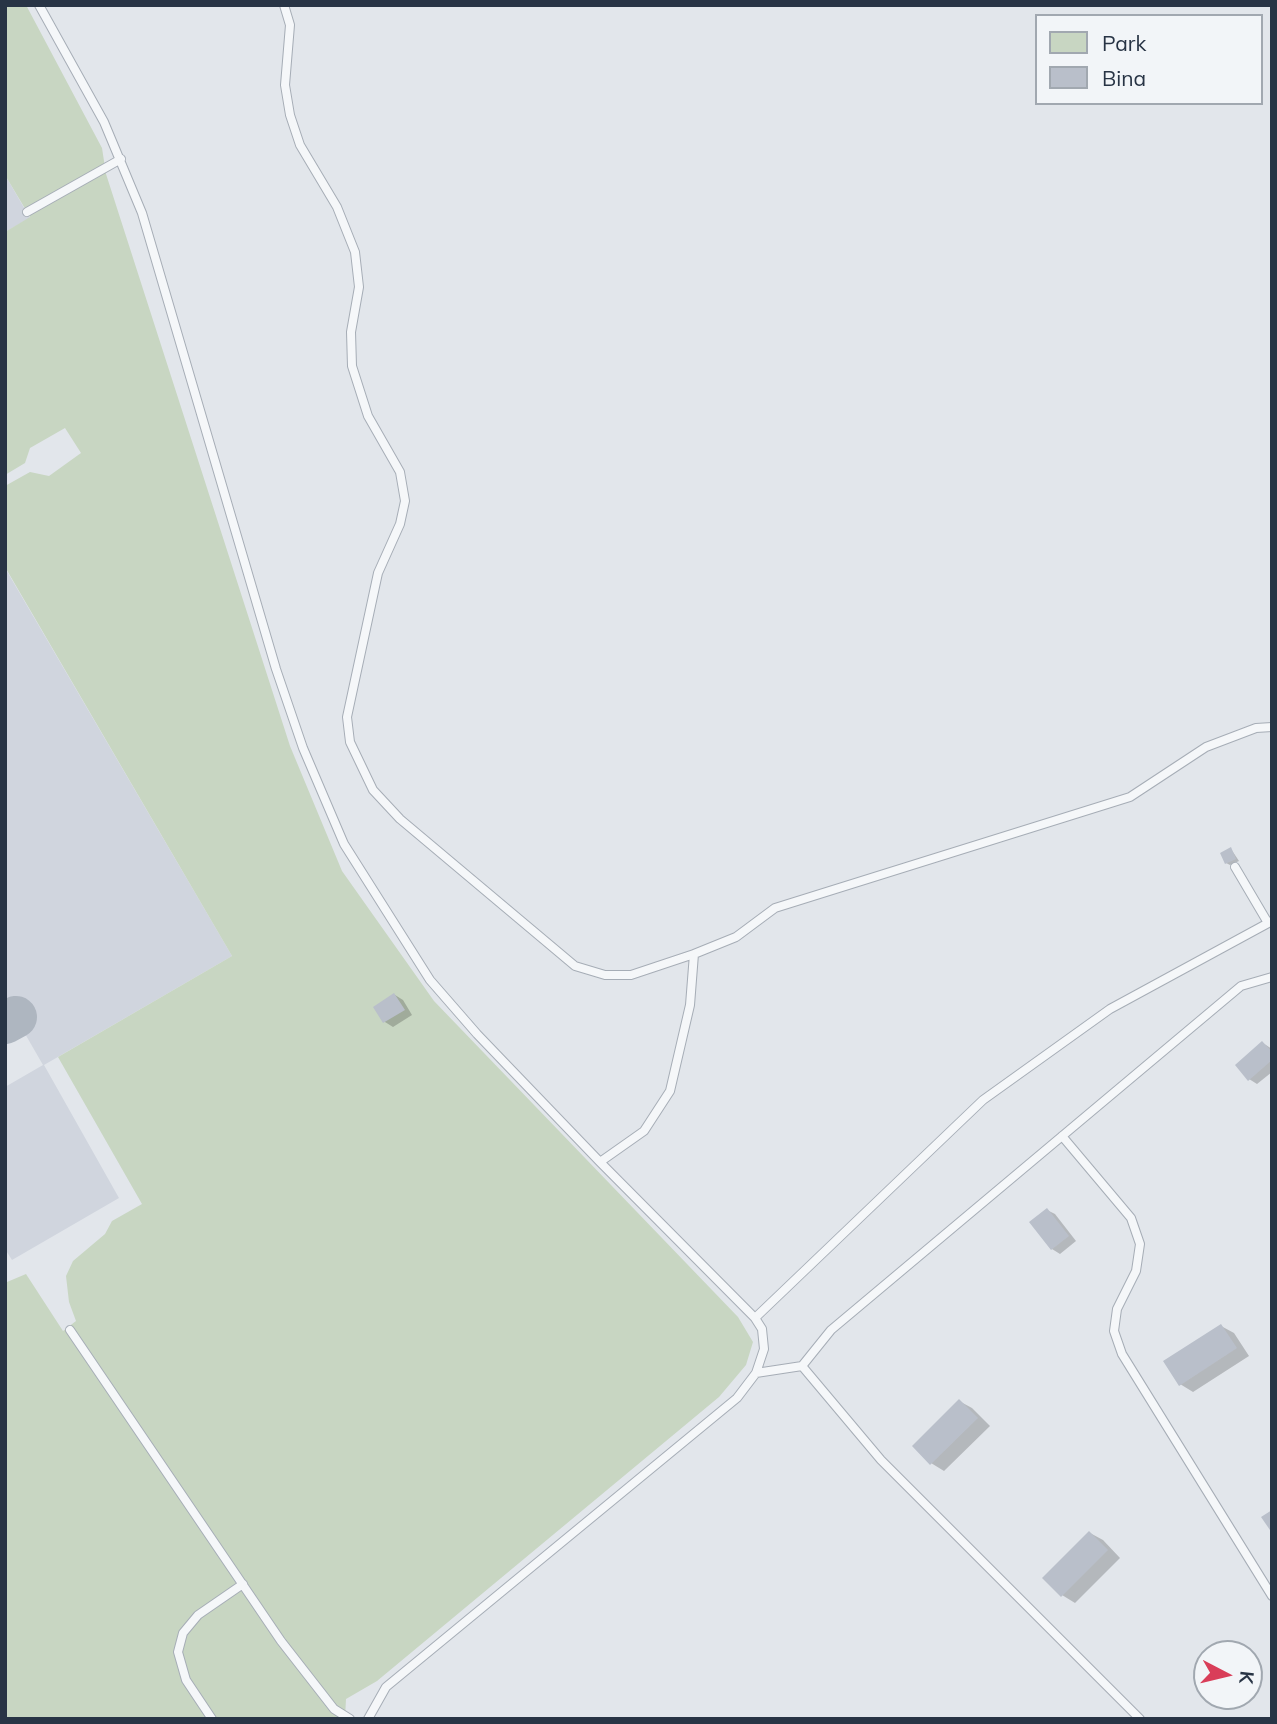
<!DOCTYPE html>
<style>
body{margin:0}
#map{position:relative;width:1277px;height:1724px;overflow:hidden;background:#e2e6eb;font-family:Mulish,sans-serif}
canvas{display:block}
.frame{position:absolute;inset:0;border:7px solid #283445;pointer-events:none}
.legend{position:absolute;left:1035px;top:14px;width:228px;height:91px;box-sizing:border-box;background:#f2f5f8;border:2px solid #a1a8b0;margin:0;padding:9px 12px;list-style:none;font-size:21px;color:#283445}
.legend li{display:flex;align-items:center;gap:14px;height:35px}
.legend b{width:35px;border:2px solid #a1a8b0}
.north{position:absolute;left:1193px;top:1640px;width:70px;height:70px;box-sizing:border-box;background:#f2f5f8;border:2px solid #a1a8b0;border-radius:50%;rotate:97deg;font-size:19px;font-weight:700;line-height:28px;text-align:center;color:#283445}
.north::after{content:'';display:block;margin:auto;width:24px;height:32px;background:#d93e59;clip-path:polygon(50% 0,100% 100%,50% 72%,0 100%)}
</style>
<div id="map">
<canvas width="1277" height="1724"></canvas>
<div class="frame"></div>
<ul class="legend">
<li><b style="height:19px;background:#c8d6c2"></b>Park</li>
<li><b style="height:19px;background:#b9bfca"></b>Bina</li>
</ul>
<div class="north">K</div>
</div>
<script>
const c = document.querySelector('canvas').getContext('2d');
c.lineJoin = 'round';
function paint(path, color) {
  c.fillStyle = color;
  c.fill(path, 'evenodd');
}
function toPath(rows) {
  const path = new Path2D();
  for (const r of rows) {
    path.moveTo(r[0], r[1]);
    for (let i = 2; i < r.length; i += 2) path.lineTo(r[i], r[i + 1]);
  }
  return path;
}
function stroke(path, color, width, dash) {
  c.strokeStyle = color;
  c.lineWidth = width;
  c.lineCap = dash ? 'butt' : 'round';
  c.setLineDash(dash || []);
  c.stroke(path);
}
paint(toPath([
 [5,175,30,218,5,232],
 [5,568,232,956,44,1065,119,1198,12,1260,5,1249,5,1087,43,1065,5,999]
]), '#d0d5de');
paint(toPath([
 [5,5,26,5,102,148,106,174,290,746,342,871,434,1001,738,1317,753,1342,746,1365,719,1397,377,1681,346,1699,345,1719,5,1719,5,1279,7,1282,26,1274,63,1331,76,1321,69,1302,66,1276,73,1261,105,1234,112,1221,142,1204,58,1057,232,956,5,567,5,486,30,472,49,476,81,453,65,428,30,448,25,463,5,475,5,232,30,217,5,175]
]), '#c8d6c2');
paint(toPath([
 [1231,849,1239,861,1230,865,1226,863],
 [395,995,403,1000,412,1015,393,1027,385,1022,375,1007],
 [1263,1043,1272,1049,1272,1072,1257,1084,1249,1079],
 [1047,1210,1055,1214,1076,1241,1060,1254,1052,1249],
 [1221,1326,1234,1333,1249,1356,1193,1392,1180,1384],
 [959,1401,972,1408,990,1426,944,1471,931,1463],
 [1090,1533,1103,1540,1120,1558,1075,1603,1062,1595]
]), '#0003');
stroke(toPath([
 [5,1023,16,1017]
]), '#aeb6c0', 42);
paint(toPath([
 [1231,847,1236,859,1225,864,1220,853],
 [394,993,405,1010,383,1023,373,1007],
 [1262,1041,1272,1052,1272,1060,1248,1081,1235,1065],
 [1047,1208,1069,1236,1051,1250,1029,1222],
 [1221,1324,1237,1348,1179,1386,1163,1361],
 [959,1399,978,1418,930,1465,912,1446],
 [1272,1510,1272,1533,1261,1517],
 [1089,1531,1108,1550,1061,1597,1042,1578]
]), '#b9bfca');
const service = toPath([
 [39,5,104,122,142,213,276,669,303,748,344,844,430,980,477,1034,600,1162,755,1318,762,1329,764,1349,756,1373,737,1398,386,1687,368,1719],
 [284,5,290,25,285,85,290,115,300,145,337,207,355,252,359,287,351,332,352,366,368,416,400,472,405,501,400,524,378,573,347,717,350,742,373,790,400,819,575,966,605,975,631,975,694,954],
 [27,212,121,159],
 [1235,867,1268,923],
 [1062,1136,1131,1218,1140,1244,1136,1271,1117,1309,1114,1331,1122,1354,1272,1596],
 [600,1162,644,1131,670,1091,690,1005,694,954,736,937,775,908,1130,797,1206,747,1256,728,1272,727],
 [755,1318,983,1100,1110,1009,1272,921],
 [70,1330,281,1641,334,1709,350,1719],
 [802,1366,831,1330,1241,986,1272,977],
 [756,1373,802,1366,881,1460,1140,1719],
 [212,1719,186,1680,178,1652,183,1633,198,1615,243,1584]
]);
stroke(service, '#a6adb6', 10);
stroke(service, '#f5f7f9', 8);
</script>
